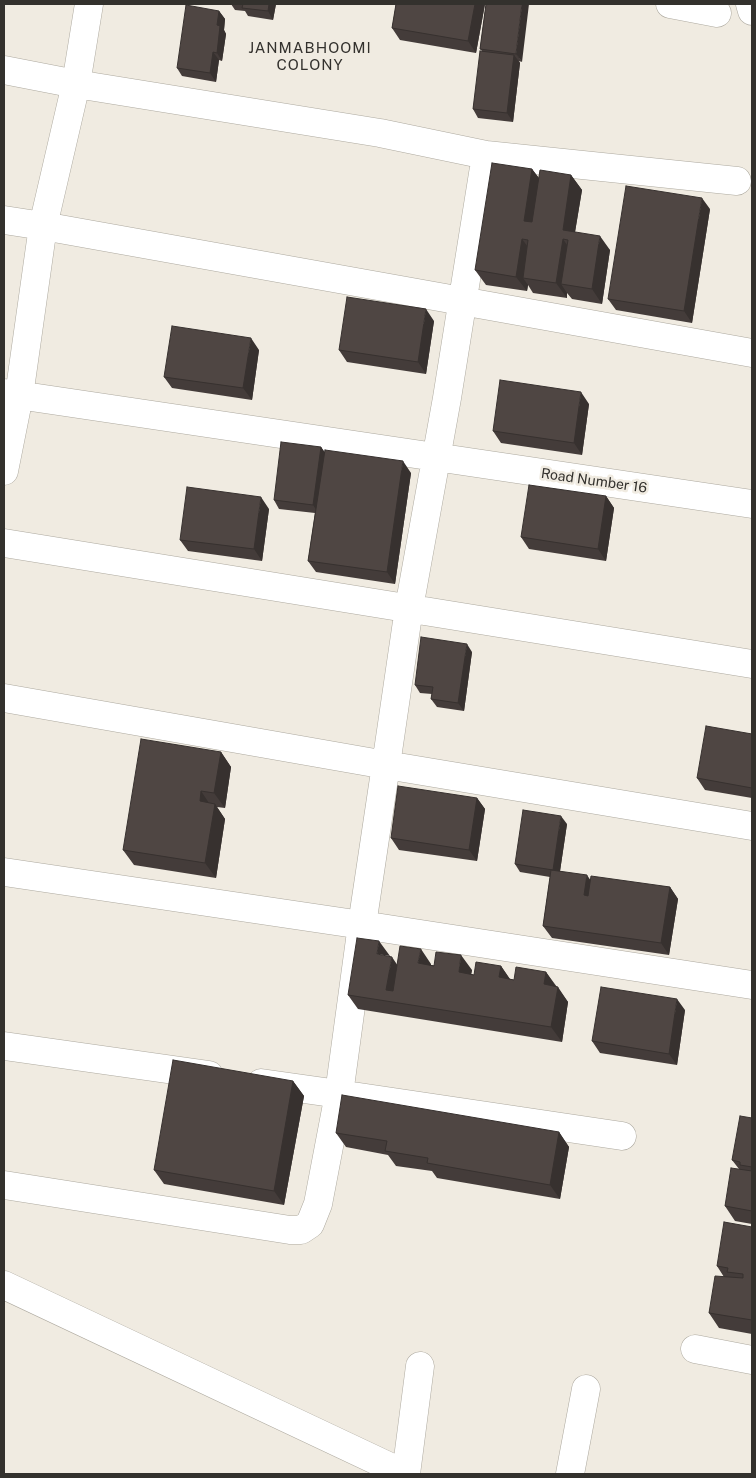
<!DOCTYPE html>
<style>
body{margin:0}
#map{position:relative;width:756px;height:1478px;overflow:hidden;background:#f0ebe1;font-family:"Public Sans",sans-serif}
canvas{display:block}
.frame{position:absolute;inset:0;border:5px solid #33312d;pointer-events:none}
</style>
<div id="map">
<canvas width="756" height="1478"></canvas>
<div class="frame"></div>
</div>
<script>
const c = document.querySelector('canvas').getContext('2d');
c.lineJoin = 'round';
function toPath(rows) {
  const path = new Path2D();
  for (const r of rows) {
    path.moveTo(r[0], r[1]);
    for (let i = 2; i < r.length; i += 2) path.lineTo(r[i], r[i + 1]);
  }
  return path;
}
function stroke(path, color, width, dash) {
  c.strokeStyle = color;
  c.lineWidth = width;
  c.lineCap = dash ? 'butt' : 'round';
  c.setLineDash(dash || []);
  c.stroke(path);
}
function paint(path, color) {
  c.fillStyle = color;
  c.fill(path, 'evenodd');
}
function write(font, color, halo, rows, align = 'center') {
  c.font = font + ' "Public Sans",sans-serif';
  c.lineWidth = 5;
  c.setLineDash([]);
  c.textBaseline = 'middle';
  c.strokeStyle = halo;
  c.fillStyle = color;
  for (const [text, x, y, turn = 0] of rows) {
    c.save();
    c.translate(x, y);
    c.rotate((+turn || 0) * Math.PI / 180);
    c.textAlign = isNaN(turn) ? turn : align;
    if (halo) c.strokeText(text, 0, 0);
    c.fillText(text, 0, 0);
    c.restore();
  }
}
const minor = toPath([
 [670,4,717,13],
 [750,4,752,11],
 [4,70,76,84,380,133,486,155,737,181],
 [486,155,447,398,409,608,386,765,752,826],
 [4,220,43,226,752,353],
 [4,393,752,504],
 [4,471,19,396,43,226,76,84,89,4],
 [4,543,752,664],
 [4,698,386,765,362,925,752,985],
 [4,872,362,925,339,1094,261,1083],
 [4,1046,209,1075],
 [4,1185,290,1230,301,1230,310,1224,318,1204,339,1094,622,1136],
 [4,1285,405,1474],
 [695,1349,752,1360],
 [406,1474,420,1366],
 [570,1474,586,1389]
]);
stroke(minor, '#ada99f', 29);
stroke(minor, '#fff', 28);
paint(toPath([
 [231,4,276,4,273,20,248,16,245,11,235,10],
 [396,4,485,4,476,53,400,40,392,28],
 [486,4,522,62,519,61,520,63,513,122,478,118,473,109,482,51,480,49],
 [219,11,225,19,224,30,226,34,222,61,219,60,216,82,182,76,177,68],
 [532,169,539,178,571,175,582,190,575,232,610,250,602,304,572,299,567,293,567,298,533,293,528,285,527,291,486,285,475,270],
 [710,209,692,323,616,310,608,299],
 [434,321,426,374,347,362,339,350],
 [259,350,252,400,172,388,164,377],
 [589,404,582,455,501,443,493,431],
 [321,447,324,452,411,473,395,584,316,572,308,561,315,513,279,509,274,500],
 [606,496,614,508,606,561,529,549,521,537],
 [269,509,262,561,188,551,180,540],
 [472,652,464,711,437,707,431,699,432,694,420,693,415,685],
 [752,734,752,798,705,790,697,778],
 [221,752,231,767,225,808,217,807,225,819,216,878,134,865,123,850],
 [477,798,485,809,477,861,399,850,391,838],
 [567,824,560,871,591,880,670,887,678,899,669,955,552,938,543,926,550,877,520,872,515,864],
 [431,964,431,965,472,970,471,974,474,975,501,966,510,979,514,980,546,972,568,1002,562,1042,358,1009,348,995,397,965],
 [685,1010,677,1065,600,1053,592,1041],
 [293,1081,304,1096,284,1205,164,1184,154,1170],
 [752,1118,752,1224,735,1221,725,1206,739,1169,732,1160],
 [559,1132,569,1147,560,1199,437,1178,432,1171,396,1166,388,1155,346,1147,336,1133],
 [752,1227,752,1334,719,1328,709,1313,724,1277,717,1266]
]), '#443c3a');
paint(toPath([
 [269,4,276,4,273,20,268,11],
 [475,4,485,4,476,53,468,41],
 [522,4,529,4,522,62,516,54],
 [219,11,225,19,224,30,226,34,222,61,217,53,217,25],
 [213,52,219,60,216,82,210,73],
 [514,55,520,63,513,122,507,113],
 [532,169,543,184,535,236,524,221],
 [571,175,582,190,573,244,563,230],
 [702,198,710,209,692,323,684,311],
 [600,236,610,250,602,304,592,289],
 [522,239,533,254,523,278,528,285,527,291,516,277],
 [563,239,573,254,561,284,567,293,567,298,556,283],
 [426,309,434,321,426,374,418,362],
 [251,338,259,350,252,400,243,388],
 [581,392,589,404,582,455,574,443],
 [321,447,327,455,319,514,313,505],
 [403,461,411,473,395,584,387,572],
 [606,496,614,508,606,561,598,549],
 [261,497,269,509,262,561,254,549],
 [467,644,472,652,464,711,458,703],
 [221,752,231,767,225,808,214,793],
 [201,791,211,806,200,801],
 [477,798,485,809,477,861,469,850],
 [215,804,225,819,216,878,205,863],
 [561,816,567,824,559,878,553,870],
 [587,875,595,887,592,907,584,895],
 [670,887,678,899,669,955,661,943],
 [379,941,390,956,377,954],
 [421,949,431,964,428,978,418,963],
 [461,955,472,970,469,987,459,972],
 [392,957,402,972,397,1002,386,990],
 [501,966,511,981,499,977],
 [546,972,556,987,544,984],
 [558,987,568,1002,562,1042,551,1027],
 [677,999,685,1010,677,1065,669,1054],
 [293,1081,304,1096,284,1205,274,1191],
 [559,1132,569,1147,560,1199,550,1185]
]), '#37312f');
const building = toPath([
 [242,4,269,4,268,11,242,8,243,4,242,4],
 [396,4,475,4,468,41,392,28,396,4],
 [486,4,522,4,516,54,480,49,486,4],
 [186,5,219,11,217,25,220,26,217,53,213,52,210,73,177,68,186,5],
 [480,51,514,55,507,113,473,109,480,51],
 [492,163,532,169,524,221,532,222,540,170,571,175,563,230,600,236,592,289,561,284,568,240,563,239,556,283,523,278,528,240,522,239,516,277,475,270,492,163],
 [626,186,702,198,684,311,608,299,626,186],
 [347,297,426,309,418,362,339,350,347,297],
 [172,326,251,338,243,388,164,377,172,326],
 [500,380,581,392,574,443,493,431,500,380],
 [281,442,321,447,313,505,274,500,281,442],
 [325,450,403,461,387,572,308,561,325,450],
 [529,485,606,496,598,549,521,537,529,485],
 [187,487,261,497,254,549,180,540,187,487],
 [421,637,467,644,458,703,431,699,433,687,415,685,421,637],
 [706,726,752,734,752,788,697,778,706,726],
 [141,739,221,752,214,793,201,791,200,801,215,804,205,863,123,850,141,739],
 [398,786,477,798,469,850,391,838,398,786],
 [523,810,561,816,553,870,515,864,523,810],
 [551,870,587,875,584,895,588,896,591,876,670,887,661,943,543,926,551,870],
 [357,938,379,941,377,954,392,957,386,990,393,991,400,946,421,949,418,963,434,966,436,952,461,955,459,972,474,975,476,962,501,966,499,977,514,980,516,967,546,972,544,984,558,987,551,1027,348,995,357,938],
 [601,987,677,999,669,1054,592,1041,601,987],
 [173,1060,293,1081,274,1191,154,1170,173,1060],
 [342,1095,559,1132,550,1185,427,1163,428,1158,385,1151,387,1141,336,1133,342,1095],
 [740,1116,752,1118,752,1167,740,1165,740,1162,732,1160,740,1116],
 [731,1168,752,1171,752,1211,725,1206,731,1168],
 [724,1222,752,1227,752,1320,709,1313,715,1276,743,1278,743,1274,727,1272,728,1268,717,1266,724,1222]
]);
paint(building, '#4f4643');
stroke(building, '#37312f', 1);
write('14px', '#33312d', '#f0ebe1', [
 ["Road Number 16",594,481,8]
]);
c.letterSpacing = '1px';
write('15px', '#33312d', '#f0ebe1', [
 ["JANMABHOOMI",310,48],
 ["COLONY",310,65]
]);
c.letterSpacing = '0px';
</script>
